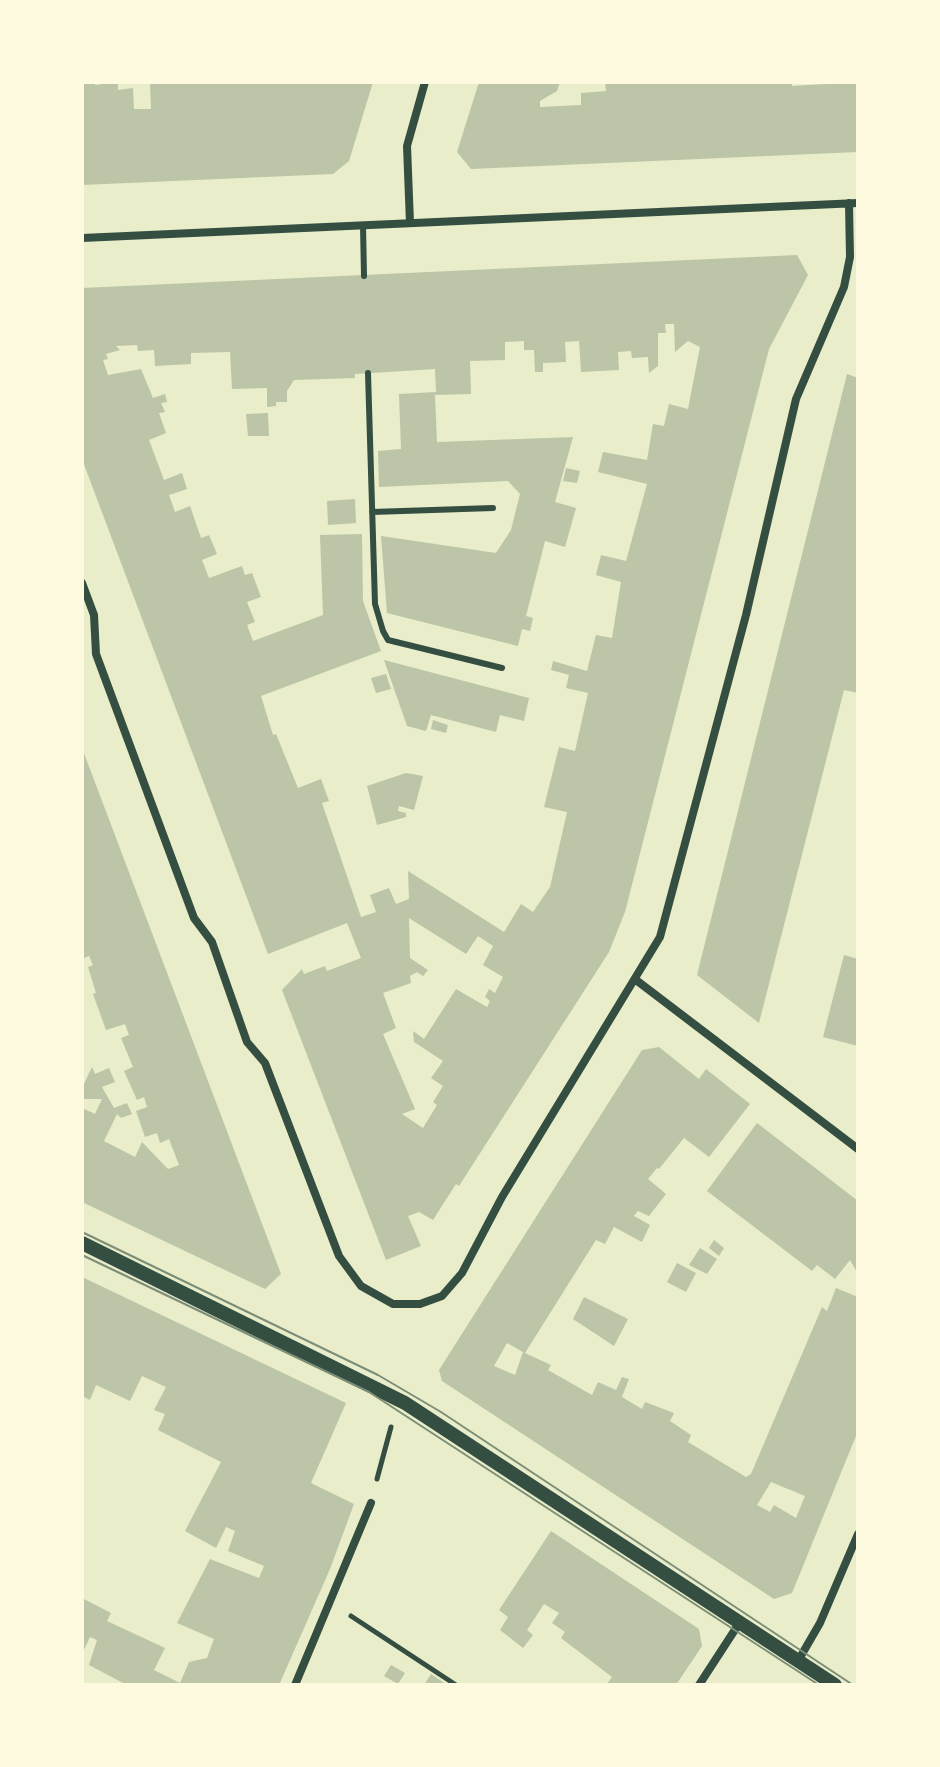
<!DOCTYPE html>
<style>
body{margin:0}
#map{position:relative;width:940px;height:1767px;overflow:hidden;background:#e9edc9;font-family:Raleway,sans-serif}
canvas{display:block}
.frame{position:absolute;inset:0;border:84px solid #fefae0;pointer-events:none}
</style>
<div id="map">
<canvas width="940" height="1767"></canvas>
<div class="frame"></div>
</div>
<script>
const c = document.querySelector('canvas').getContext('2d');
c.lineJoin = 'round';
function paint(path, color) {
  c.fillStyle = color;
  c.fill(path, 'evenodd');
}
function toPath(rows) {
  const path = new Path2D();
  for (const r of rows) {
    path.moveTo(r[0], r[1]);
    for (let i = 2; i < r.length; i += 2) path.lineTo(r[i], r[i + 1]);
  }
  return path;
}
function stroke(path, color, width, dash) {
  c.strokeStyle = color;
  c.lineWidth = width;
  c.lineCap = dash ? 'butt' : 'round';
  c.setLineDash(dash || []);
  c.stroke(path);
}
paint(toPath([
 [82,82,95,82,95,85,118,82,118,90,133,88,134,109,151,109,150,82,373,82,349,161,333,174,82,185],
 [479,82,560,82,557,91,540,101,540,107,581,105,581,93,606,91,605,82,792,82,792,86,858,82,858,152,471,169,457,152],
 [797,255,808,275,769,349,625,912,609,952,459,1186,456,1184,433,1220,419,1212,408,1216,421,1246,386,1260,282,990,302,969,304,974,325,966,327,971,361,958,347,923,268,954,82,459,82,288],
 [665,324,674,324,675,352,688,341,700,347,688,409,669,404,664,426,653,424,647,460,603,452,598,472,647,484,626,561,601,555,596,575,621,582,612,638,596,635,587,671,553,661,551,670,569,675,566,688,588,693,575,751,559,747,544,807,567,812,550,887,533,912,521,904,504,932,408,871,409,899,396,904,389,888,370,895,376,912,361,917,322,803,329,801,321,779,298,788,276,734,273,735,261,696,381,651,363,601,362,534,320,535,323,615,253,641,247,625,255,622,247,602,261,597,252,573,245,575,242,566,209,578,202,560,217,554,209,535,201,538,190,506,175,512,169,495,187,489,182,473,164,480,149,440,166,433,159,413,165,412,161,403,167,402,165,394,153,398,141,369,108,375,103,360,108,359,106,354,120,350,116,346,137,345,138,351,154,350,155,366,191,364,191,353,230,352,232,389,267,388,267,407,276,406,276,402,287,402,287,391,294,380,355,378,355,374,435,369,436,392,399,394,401,449,378,451,379,487,508,481,520,494,511,530,496,553,381,536,387,613,518,646,522,629,530,631,533,618,526,616,545,541,565,547,576,508,555,502,573,437,437,442,435,395,471,394,470,361,505,360,505,342,524,341,524,350,534,350,535,372,543,372,543,363,566,362,565,342,579,341,581,372,619,370,618,352,631,351,632,358,648,357,649,373,658,366,658,333,666,333],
 [409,918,466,954,478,936,493,946,483,965,503,977,495,993,489,989,485,997,490,1001,487,1007,456,989,424,1039,413,1031,414,1042,443,1061,431,1078,443,1086,433,1102,437,1105,423,1128,402,1114,415,1109,383,1034,396,1028,383,993,411,983,410,976,417,972,423,976,428,970,410,958],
 [847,374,858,378,858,693,844,690,759,1023,697,975],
 [268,413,269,436,248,436,246,414],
 [566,468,580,471,577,483,563,481],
 [355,499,356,523,328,525,327,501],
 [384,660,529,698,524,721,500,715,496,732,431,715,426,731,407,726],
 [386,674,391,689,376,693,371,678],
 [433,720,448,725,446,733,431,729],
 [82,748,281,1274,265,1289,82,1202,82,1108,95,1114,102,1099,82,1099,82,1088,92,1067,95,1074,109,1068,115,1082,102,1087,114,1108,127,1103,132,1114,121,1118,117,1114,104,1141,135,1157,142,1142,168,1169,179,1165,169,1139,160,1143,157,1133,145,1137,136,1111,147,1107,144,1097,137,1100,124,1071,133,1067,121,1038,129,1035,125,1024,106,1030,93,994,96,993,88,967,93,965,89,956,82,959],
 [406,773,423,776,414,810,399,806,398,811,406,813,406,817,377,825,367,786],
 [844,955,858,959,858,1046,823,1037],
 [659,1047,699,1079,706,1069,750,1104,709,1157,684,1138,659,1169,657,1168,648,1179,666,1194,649,1216,638,1211,634,1216,650,1225,642,1242,614,1227,605,1244,596,1240,525,1353,551,1365,548,1370,592,1395,598,1382,616,1390,622,1377,629,1379,622,1397,642,1409,645,1402,674,1413,670,1421,691,1435,688,1442,746,1477,751,1474,822,1307,827,1311,836,1288,858,1297,858,1431,792,1593,774,1599,442,1381,439,1370,642,1050],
 [507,1343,523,1352,515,1375,494,1366],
 [771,1482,805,1496,796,1518,774,1505,770,1512,757,1505],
 [757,1123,858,1201,858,1274,850,1260,835,1279,817,1265,812,1271,707,1191],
 [714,1240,724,1248,719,1256,709,1248],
 [700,1248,717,1259,707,1274,689,1265],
 [677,1263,696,1273,686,1292,667,1282],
 [82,1277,346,1403,311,1483,354,1504,330,1569,279,1685,127,1685,89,1665,97,1640,90,1637,82,1654,82,1598,111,1613,107,1621,165,1648,154,1670,180,1683,189,1662,207,1658,214,1639,177,1623,210,1559,259,1578,264,1566,228,1551,235,1531,226,1527,216,1548,185,1531,221,1462,158,1430,165,1414,154,1410,166,1387,142,1376,130,1401,96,1385,90,1400,82,1396],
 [584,1297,628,1319,614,1346,573,1319],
 [551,1531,699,1629,702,1646,676,1685,606,1685,612,1677,561,1638,565,1632,552,1623,559,1613,544,1604,527,1630,533,1635,523,1648,500,1630,508,1617,499,1610],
 [391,1665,405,1673,398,1684,384,1676],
 [431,1674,447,1685,424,1685]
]), '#bcc5a7');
stroke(toPath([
 [377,1479,391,1427],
 [351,1616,456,1685]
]), '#344e41', 5);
stroke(toPath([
 [363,225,364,276],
 [368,373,375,604,383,631,388,640,502,668],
 [372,512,493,508]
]), '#344e41', 6);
stroke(toPath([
 [410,223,407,146,425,82],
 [82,238,858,203],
 [82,583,94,615,96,654,194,918,212,942,247,1042,265,1063,339,1256,361,1286,393,1304,420,1304,442,1296,462,1273,502,1197,660,937,746,615,796,399,844,287,850,257,849,203],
 [636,980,858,1149],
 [798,1661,820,1623,858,1534],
 [295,1685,371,1503],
 [699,1685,740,1622]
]), '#344e41', 8);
stroke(toPath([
 [82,1243,405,1403,835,1685]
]), '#344e41', 14);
stroke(toPath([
 [82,1232,378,1375,441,1412,853,1685],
 [82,1255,369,1392,819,1685]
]), '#7c8e77', 2);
</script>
